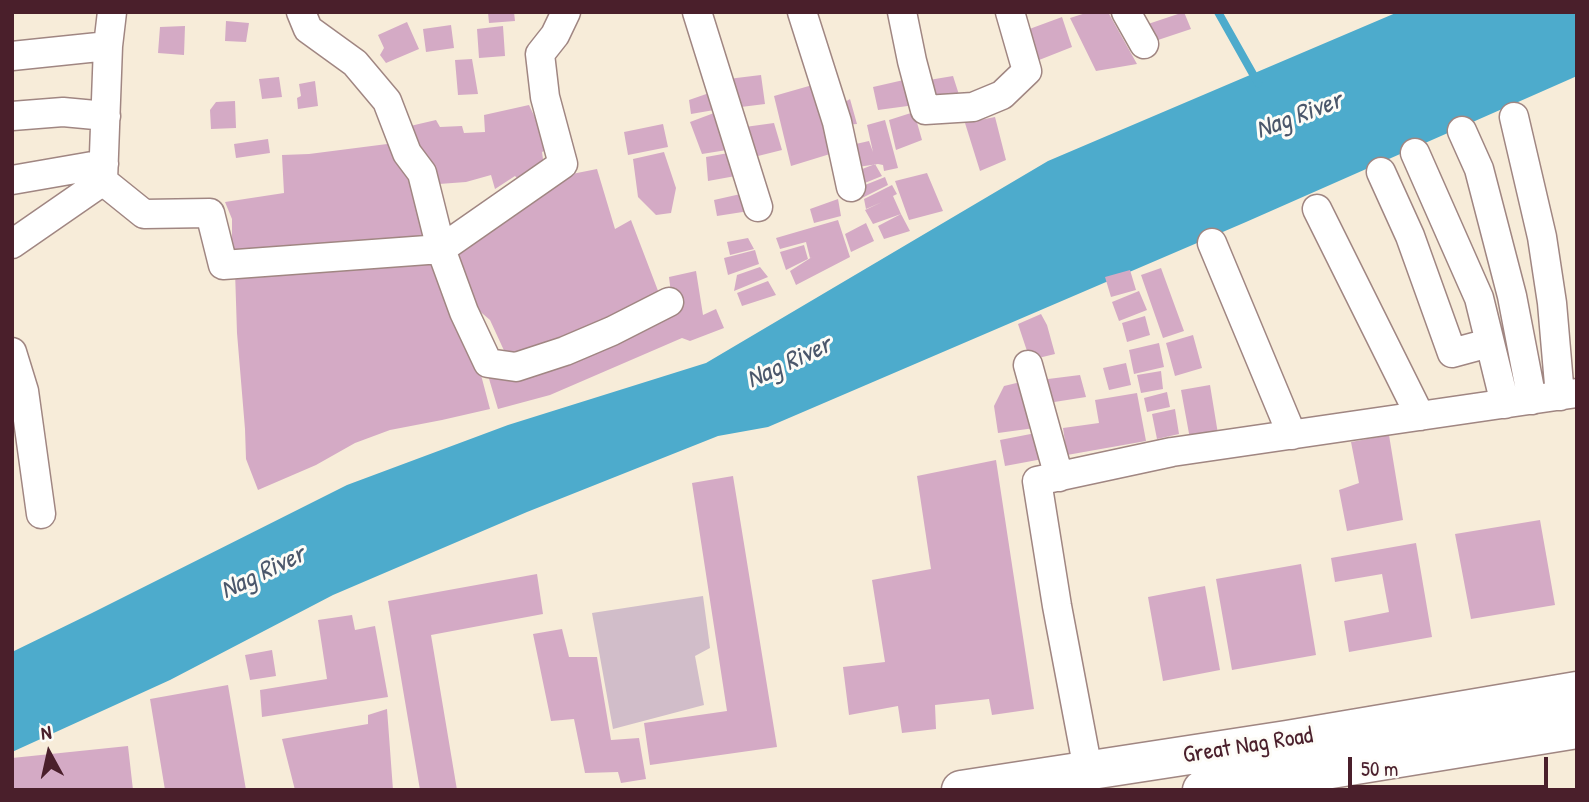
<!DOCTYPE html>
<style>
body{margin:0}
#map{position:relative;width:1589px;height:802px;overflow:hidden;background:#f7ecd9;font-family:"Patrick Hand",sans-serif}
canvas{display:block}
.frame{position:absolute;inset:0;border:14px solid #4a1f2b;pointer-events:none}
.north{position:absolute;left:14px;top:718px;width:70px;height:70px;-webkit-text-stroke:5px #fdfcf7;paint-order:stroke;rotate:352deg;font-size:19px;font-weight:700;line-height:28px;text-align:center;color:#4a1f2b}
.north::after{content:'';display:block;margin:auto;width:24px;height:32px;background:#4a1f2b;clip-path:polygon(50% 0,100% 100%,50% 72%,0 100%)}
.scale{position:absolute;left:1348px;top:757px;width:200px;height:32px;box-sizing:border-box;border:4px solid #4a1f2b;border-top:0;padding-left:9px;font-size:21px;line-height:24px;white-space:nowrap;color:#4a1f2b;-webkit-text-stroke:5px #fdfcf7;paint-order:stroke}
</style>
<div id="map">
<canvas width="1589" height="802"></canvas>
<div class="frame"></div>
<div class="north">N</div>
<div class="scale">50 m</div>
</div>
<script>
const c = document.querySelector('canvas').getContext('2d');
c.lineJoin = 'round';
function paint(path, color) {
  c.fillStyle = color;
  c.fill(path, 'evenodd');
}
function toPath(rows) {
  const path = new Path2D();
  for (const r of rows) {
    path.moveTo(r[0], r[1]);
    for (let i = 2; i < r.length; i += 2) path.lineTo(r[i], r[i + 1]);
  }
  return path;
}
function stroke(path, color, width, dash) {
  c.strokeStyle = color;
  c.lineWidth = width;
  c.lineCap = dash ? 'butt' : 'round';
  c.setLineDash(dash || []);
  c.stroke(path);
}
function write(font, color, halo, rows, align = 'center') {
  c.font = font + ' "Patrick Hand",sans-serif';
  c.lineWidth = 6;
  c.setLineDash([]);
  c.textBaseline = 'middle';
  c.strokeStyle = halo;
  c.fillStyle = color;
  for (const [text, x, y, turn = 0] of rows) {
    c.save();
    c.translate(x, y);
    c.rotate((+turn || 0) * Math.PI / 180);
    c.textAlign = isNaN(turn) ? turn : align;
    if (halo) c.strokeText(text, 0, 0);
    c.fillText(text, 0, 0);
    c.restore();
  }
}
paint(toPath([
 [703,596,710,648,695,656,704,705,613,729,592,613]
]), '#d1bdc9');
paint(toPath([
 [1398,12,1577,12,1577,76,1246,222,768,427,718,436,527,512,333,595,170,680,12,752,12,652,92,613,347,485,508,425,706,363,1048,161]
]), '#4dabcc');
stroke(toPath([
 [1218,12,1258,83]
]), '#4dabcc', 8);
paint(toPath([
 [488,12,514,12,515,21,489,23],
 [1089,12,1108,12,1137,64,1096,71,1070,18],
 [1184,12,1191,29,1155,41,1148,24],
 [1062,17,1072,47,1029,64,1024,31],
 [226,21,249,23,246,42,225,41],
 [407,22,419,49,386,63,380,55,384,48,378,35],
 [451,25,454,48,426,52,423,29],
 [185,26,184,55,158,53,160,27],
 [503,26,505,56,479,58,477,29],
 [472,59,478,94,458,95,455,60],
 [761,75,765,104,733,108,728,79],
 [953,76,962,104,928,106,923,81],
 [279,77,282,97,262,99,259,79],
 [908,79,915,105,878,110,873,87],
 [315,81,318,106,298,109,297,98,301,96,299,84],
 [816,84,830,154,791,166,774,96],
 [715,91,720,109,691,114,689,100],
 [850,99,857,124,843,125,838,106],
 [235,101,236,128,211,129,210,110,216,102],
 [529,105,540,128,553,147,542,152,544,166,524,185,515,176,495,189,491,175,466,182,439,184,406,127,436,120,440,127,462,126,464,133,485,132,484,115],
 [722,110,733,149,702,154,690,122],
 [914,112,922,140,896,150,889,120],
 [995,117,1006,160,980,171,965,123],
 [885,120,898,168,884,171,883,165,878,164,851,168,847,146,869,141,873,152,867,125],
 [774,123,782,150,750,158,745,127],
 [663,124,668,147,628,155,624,132],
 [268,139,270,153,236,158,234,144],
 [395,143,412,170,431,241,232,256,232,219,225,202,284,193,282,155,309,154],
 [664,152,676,188,671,213,656,215,638,197,633,159],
 [734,152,741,175,708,181,706,157],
 [875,164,882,176,855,187,852,173],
 [597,169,615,229,631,220,660,296,629,314,507,357,490,320,476,308,449,253,562,176],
 [927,173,943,211,909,220,895,181],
 [885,177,888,185,856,201,855,189],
 [892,185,897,194,893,196,901,214,873,224,865,210,882,202,866,209,864,199],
 [745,193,749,211,717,216,714,200],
 [838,199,841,216,814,223,810,209],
 [901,214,910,231,884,239,878,226],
 [838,220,850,257,796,285,790,271,812,257,810,258,806,242,780,249,776,238],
 [866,223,874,241,851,252,845,234],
 [748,238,754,249,730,255,727,242],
 [804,245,808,259,786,270,780,252],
 [755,250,759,264,728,275,724,258],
 [434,257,476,356,490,409,442,420,390,430,355,443,316,465,258,490,246,459,245,429,237,333,235,271],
 [760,267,768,277,734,291,737,275],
 [1161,268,1184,331,1163,338,1141,275],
 [1130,270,1136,290,1111,297,1105,277],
 [696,271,703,315,716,309,724,328,690,341,682,338,550,395,498,409,487,372,673,309,669,277],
 [768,281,776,295,742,306,737,293],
 [1139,291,1147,310,1119,321,1112,302],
 [1041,314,1047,325,1055,354,1030,360,1018,324],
 [1145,316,1150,335,1127,342,1122,323],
 [1193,335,1202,368,1175,376,1166,343],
 [1159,343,1164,367,1134,374,1129,350],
 [1126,363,1131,385,1109,390,1103,368],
 [1161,371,1163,389,1141,393,1137,375],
 [1080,375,1086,397,1048,403,1040,380],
 [1029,380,1042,427,998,433,994,406,1004,386],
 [1210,385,1218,434,1190,439,1181,390],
 [1167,392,1170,407,1147,412,1144,398],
 [1137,393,1146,441,1067,455,1063,428,1099,423,1095,400],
 [1175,409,1179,434,1157,439,1152,414],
 [1046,431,1048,458,1005,466,1000,440],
 [1389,435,1403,520,1347,531,1339,490,1359,483,1351,442],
 [996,460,1034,709,992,715,989,699,935,705,936,729,902,733,898,706,849,715,843,667,885,662,872,580,931,569,917,476],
 [733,476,777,747,650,765,644,723,727,711,692,483],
 [1540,520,1555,605,1471,619,1455,534],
 [1416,543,1432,637,1349,652,1344,621,1389,612,1382,574,1335,582,1331,558],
 [1301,564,1316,655,1232,670,1216,579],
 [537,574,543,614,431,635,457,790,420,790,388,601],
 [1205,586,1220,670,1163,681,1148,597],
 [352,615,355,630,375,626,388,697,262,717,260,690,327,679,318,620],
 [562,629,569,657,597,657,611,740,639,738,646,779,621,783,618,772,585,773,574,719,551,721,533,634],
 [272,650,276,676,250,680,245,655],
 [228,685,246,790,165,790,150,699],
 [387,709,393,790,295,790,282,739,368,724,368,715],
 [128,746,133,790,14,790,12,758]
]), '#d4aac5');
const minor = toPath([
 [301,12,308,29,355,63,387,101,407,153,422,173,441,249,563,164,545,97,540,54,555,35,566,12],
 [697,12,758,207],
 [802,12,837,122,851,187],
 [902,12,912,61,925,110,973,107,1002,95,1027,71,1010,12],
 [1126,12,1144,44],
 [12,56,108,46],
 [12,116,63,112,106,116],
 [1514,117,1542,237,1552,303,1560,396],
 [1462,131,1479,169,1512,296,1532,400],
 [1415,153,1479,298,1505,404],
 [1381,172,1410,236,1452,353,1489,343],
 [12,180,104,164],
 [103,181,144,214,210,213,223,265,441,249,464,312,488,363,516,367,565,351,612,331,669,302],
 [1317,209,1420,416],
 [1212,243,1292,435],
 [12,244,103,181,108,46,112,12],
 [12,352,24,391,41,514],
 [1028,365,1059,477],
 [1088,770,1057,606,1037,481,1172,452,1577,393]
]);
const secondary = toPath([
 [961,790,1287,740,1577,691],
 [1202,790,1577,729]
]);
stroke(minor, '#a08682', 31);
stroke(secondary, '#a08682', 41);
stroke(minor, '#fff', 28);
stroke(secondary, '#fff', 38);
write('24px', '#4a1f2b', '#fdfcf7', [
 ["Great Nag Road",1248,746,-9]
]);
write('italic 26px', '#4b576b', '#fdfcf7', [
 ["Nag River",1299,116,-21],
 ["Nag River",789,363,-25],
 ["Nag River",263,573,-26]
]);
</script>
